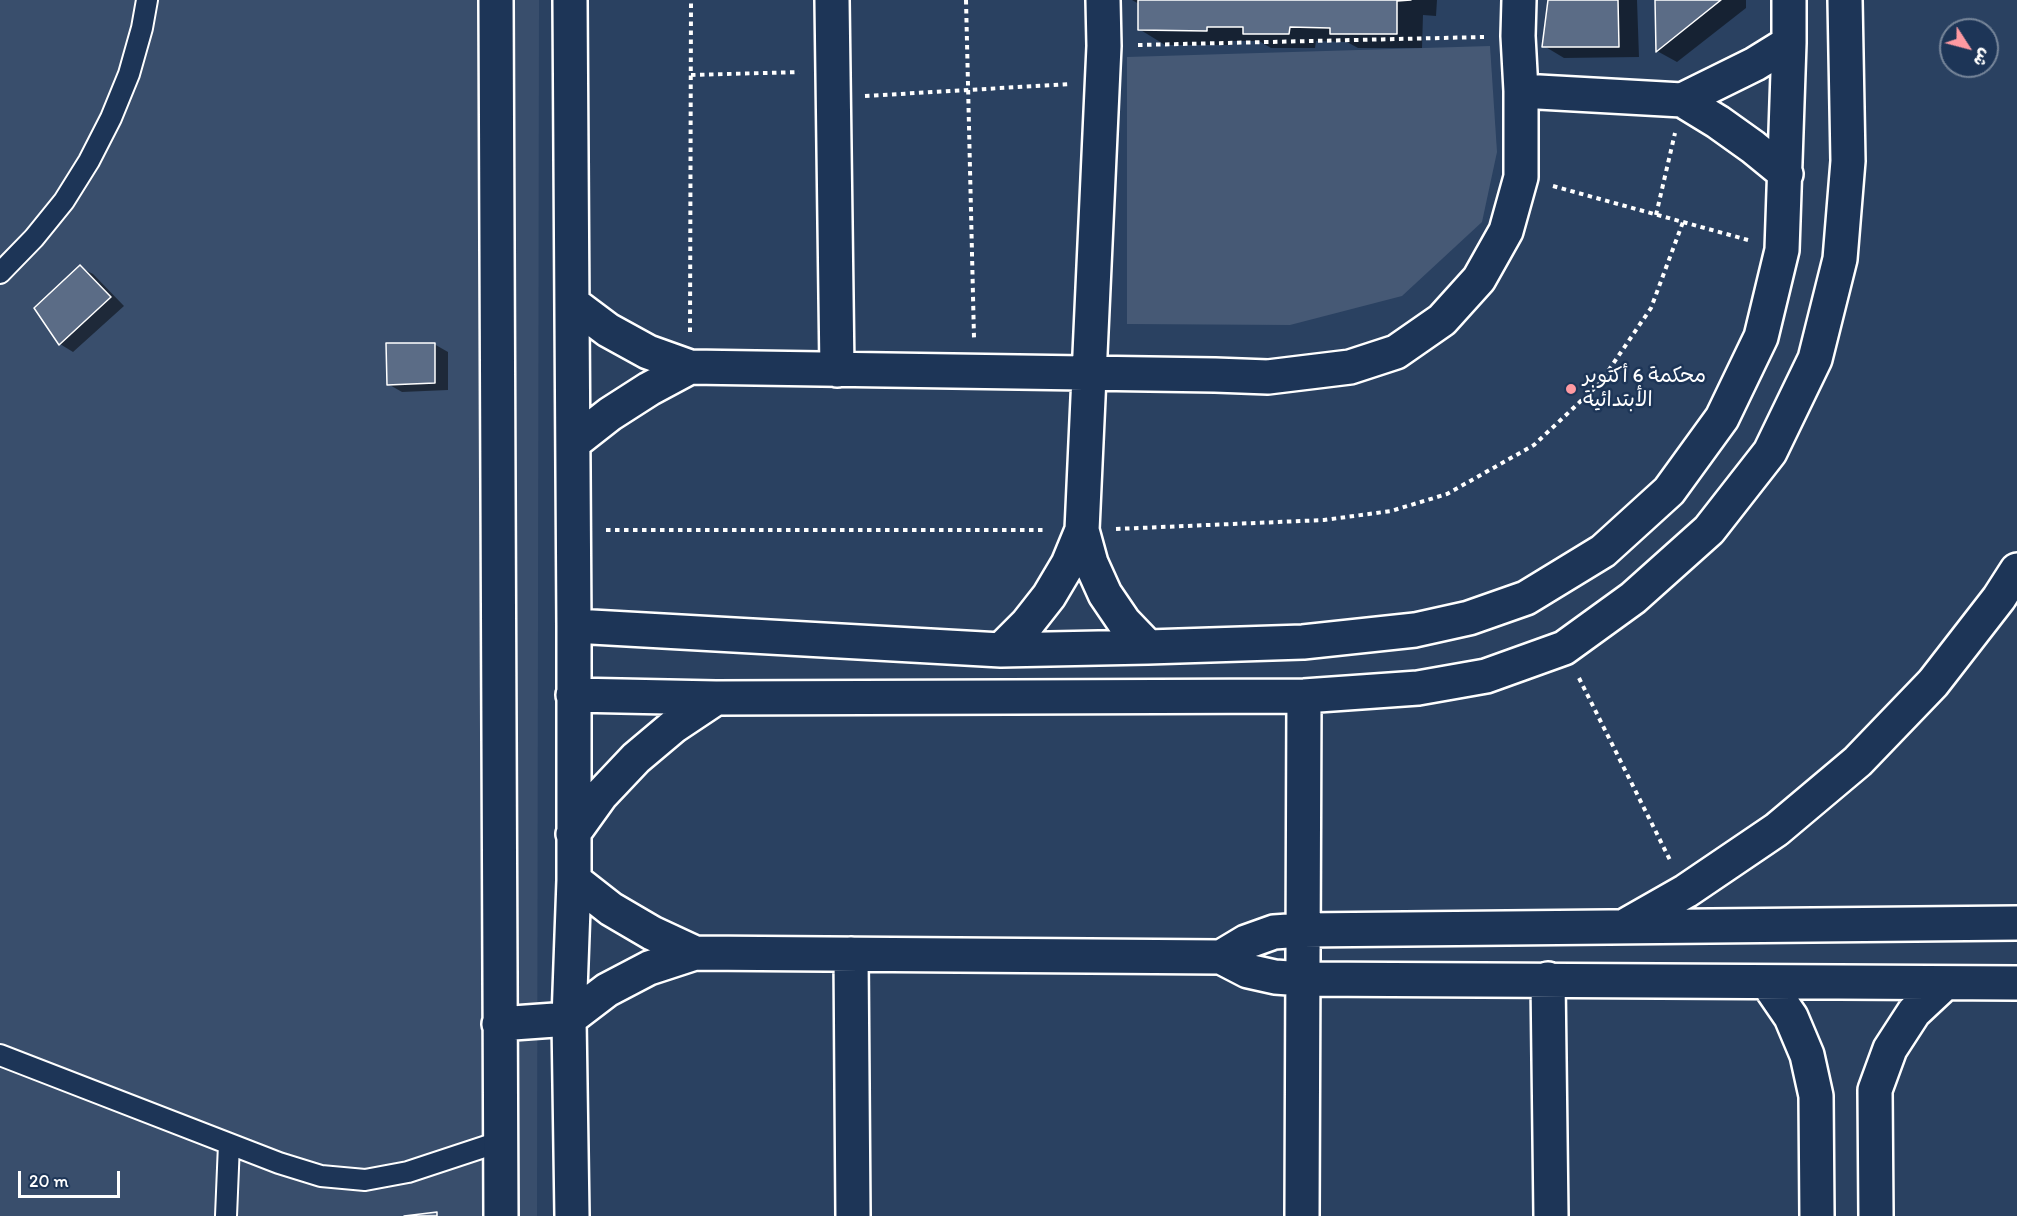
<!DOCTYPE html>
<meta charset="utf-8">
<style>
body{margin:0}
#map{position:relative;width:2017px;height:1216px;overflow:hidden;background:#2a4161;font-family:Itim,"Playpen Sans Arabic",sans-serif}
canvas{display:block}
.north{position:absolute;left:1939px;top:18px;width:60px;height:60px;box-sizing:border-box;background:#1d3557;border:2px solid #77869a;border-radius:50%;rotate:126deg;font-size:16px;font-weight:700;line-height:24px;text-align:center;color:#fff}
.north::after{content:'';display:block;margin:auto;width:21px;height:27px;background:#ff9aa2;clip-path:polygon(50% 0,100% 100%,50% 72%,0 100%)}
.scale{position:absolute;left:18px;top:1171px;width:102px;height:27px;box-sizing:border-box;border:3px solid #fff;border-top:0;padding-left:8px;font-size:18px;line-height:21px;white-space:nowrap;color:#fff;-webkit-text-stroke:4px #1d3557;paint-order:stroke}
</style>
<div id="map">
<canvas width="2017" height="1216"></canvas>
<div class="north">ش</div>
<div class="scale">20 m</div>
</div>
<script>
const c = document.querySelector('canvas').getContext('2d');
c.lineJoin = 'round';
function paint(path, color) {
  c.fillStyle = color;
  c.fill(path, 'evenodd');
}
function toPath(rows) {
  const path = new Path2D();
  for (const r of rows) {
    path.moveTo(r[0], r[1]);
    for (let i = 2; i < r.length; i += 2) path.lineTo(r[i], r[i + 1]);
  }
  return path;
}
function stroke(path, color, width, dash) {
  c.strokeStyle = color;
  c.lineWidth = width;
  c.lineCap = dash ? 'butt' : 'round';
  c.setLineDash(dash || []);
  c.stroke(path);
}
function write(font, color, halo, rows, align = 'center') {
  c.font = font + ' Itim,"Playpen Sans Arabic",sans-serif';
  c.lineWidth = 5;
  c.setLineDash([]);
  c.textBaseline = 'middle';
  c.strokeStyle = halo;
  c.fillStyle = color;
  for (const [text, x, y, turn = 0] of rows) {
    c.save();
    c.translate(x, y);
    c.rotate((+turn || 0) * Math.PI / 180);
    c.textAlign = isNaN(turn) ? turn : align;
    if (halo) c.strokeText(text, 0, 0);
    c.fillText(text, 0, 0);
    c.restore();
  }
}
paint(toPath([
 [0,0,539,0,537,1216,0,1216]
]), '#394e6c');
paint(toPath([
 [1490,46,1497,152,1482,222,1402,296,1290,325,1127,324,1127,57]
]), '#465975');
paint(toPath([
 [1132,0,1437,0,1436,16,1423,15,1422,48,1358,48,1347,42,1316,41,1315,48,1271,48,1259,41,1233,41,1233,45,1165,45,1139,29,1139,4],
 [1550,0,1637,0,1639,57,1564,58,1544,46],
 [1657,0,1746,0,1746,8,1677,62,1657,51],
 [80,267,93,274,124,306,73,352,60,344],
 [434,344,448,352,448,390,402,392,388,384]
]), '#0007');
const building = toPath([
 [1138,0,1411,0,1397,1,1397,34,1330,34,1330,28,1290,27,1289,34,1243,34,1243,27,1207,27,1207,31,1138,30,1138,0],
 [1548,0,1618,0,1619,47,1542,47,1548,0],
 [1655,0,1721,0,1656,52,1655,0],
 [80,265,111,297,59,345,34,308,80,265],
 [386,343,435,343,435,383,387,385,386,343],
 [437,1212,437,1216,404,1216,437,1212]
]);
paint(building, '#5b6c86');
stroke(building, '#fff', 1.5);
const service = toPath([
 [0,273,34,238,64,201,89,161,111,118,129,74,142,28,147,0],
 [0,1055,279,1163,321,1176,365,1180,408,1172,499,1142],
 [226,1216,229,1144]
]);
const minor = toPath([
 [496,0,501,1216],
 [570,0,574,626,574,880,569,1019,572,1216],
 [832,0,837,370],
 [1103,0,1104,46,1082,530,1091,563,1105,594,1124,622,1148,647],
 [1521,91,1682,100,1755,64,1789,43],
 [1682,100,1718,122,1753,147,1786,174],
 [572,303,608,330,648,352,690,367,1215,375,1268,377,1350,367,1396,352,1442,320,1479,279,1506,231,1521,177,1521,91,1518,36,1519,0],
 [573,443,610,414,649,389,690,367],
 [574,626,1001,650,1148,647,1303,642,1415,630,1469,618,1526,598,1603,551,1669,491,1722,418,1761,337,1782,250,1789,43,1789,0],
 [1001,650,1027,624,1049,596,1068,564,1082,530],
 [573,695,716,698,1304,696,1418,688,1486,676,1564,648,1633,598,1709,530,1770,452,1815,359,1840,259,1848,161,1845,0],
 [573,834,601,795,636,758,674,726,716,698],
 [574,880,611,909,652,933,695,953],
 [1628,924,1686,891,1776,830,1858,761,1933,683,1999,598,2017,570],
 [851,954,853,1216],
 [1221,957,1246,942,1274,932,1303,930,2017,923],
 [1548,979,1551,1216],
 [1767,982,1791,1017,1807,1055,1816,1096,1817,1216],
 [499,1024,569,1019,607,990,649,968,695,953,1221,957,1248,971,1275,977,1303,979,2017,983],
 [1302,1216,1304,696],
 [1876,1216,1875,1090,1890,1049,1914,1012,1945,983]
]);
stroke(service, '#fff', 24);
stroke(minor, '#fff', 38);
stroke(toPath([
 [966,0,974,338],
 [1138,45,1484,37],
 [691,75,799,72],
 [865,96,1070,84],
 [1553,186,1748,240],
 [1656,215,1675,133],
 [690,332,691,0],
 [1116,529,1324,520,1391,511,1447,494,1534,445,1600,383,1651,308,1683,222],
 [606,530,1045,530],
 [1579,678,1671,862]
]), '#fff', 4, [4.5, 4.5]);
stroke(service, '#1d3557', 20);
stroke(minor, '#1d3557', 33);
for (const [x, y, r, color] of [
 [1571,389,6,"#ff9aa2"]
]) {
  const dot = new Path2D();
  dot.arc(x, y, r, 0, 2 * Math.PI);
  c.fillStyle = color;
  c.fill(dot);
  stroke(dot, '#1d3557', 2);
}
write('21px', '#fff', '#1d3557', [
 ["محكمة 6 أكتوبر",1583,377],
 ["الأبتدائية",1583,401]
], 'left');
</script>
